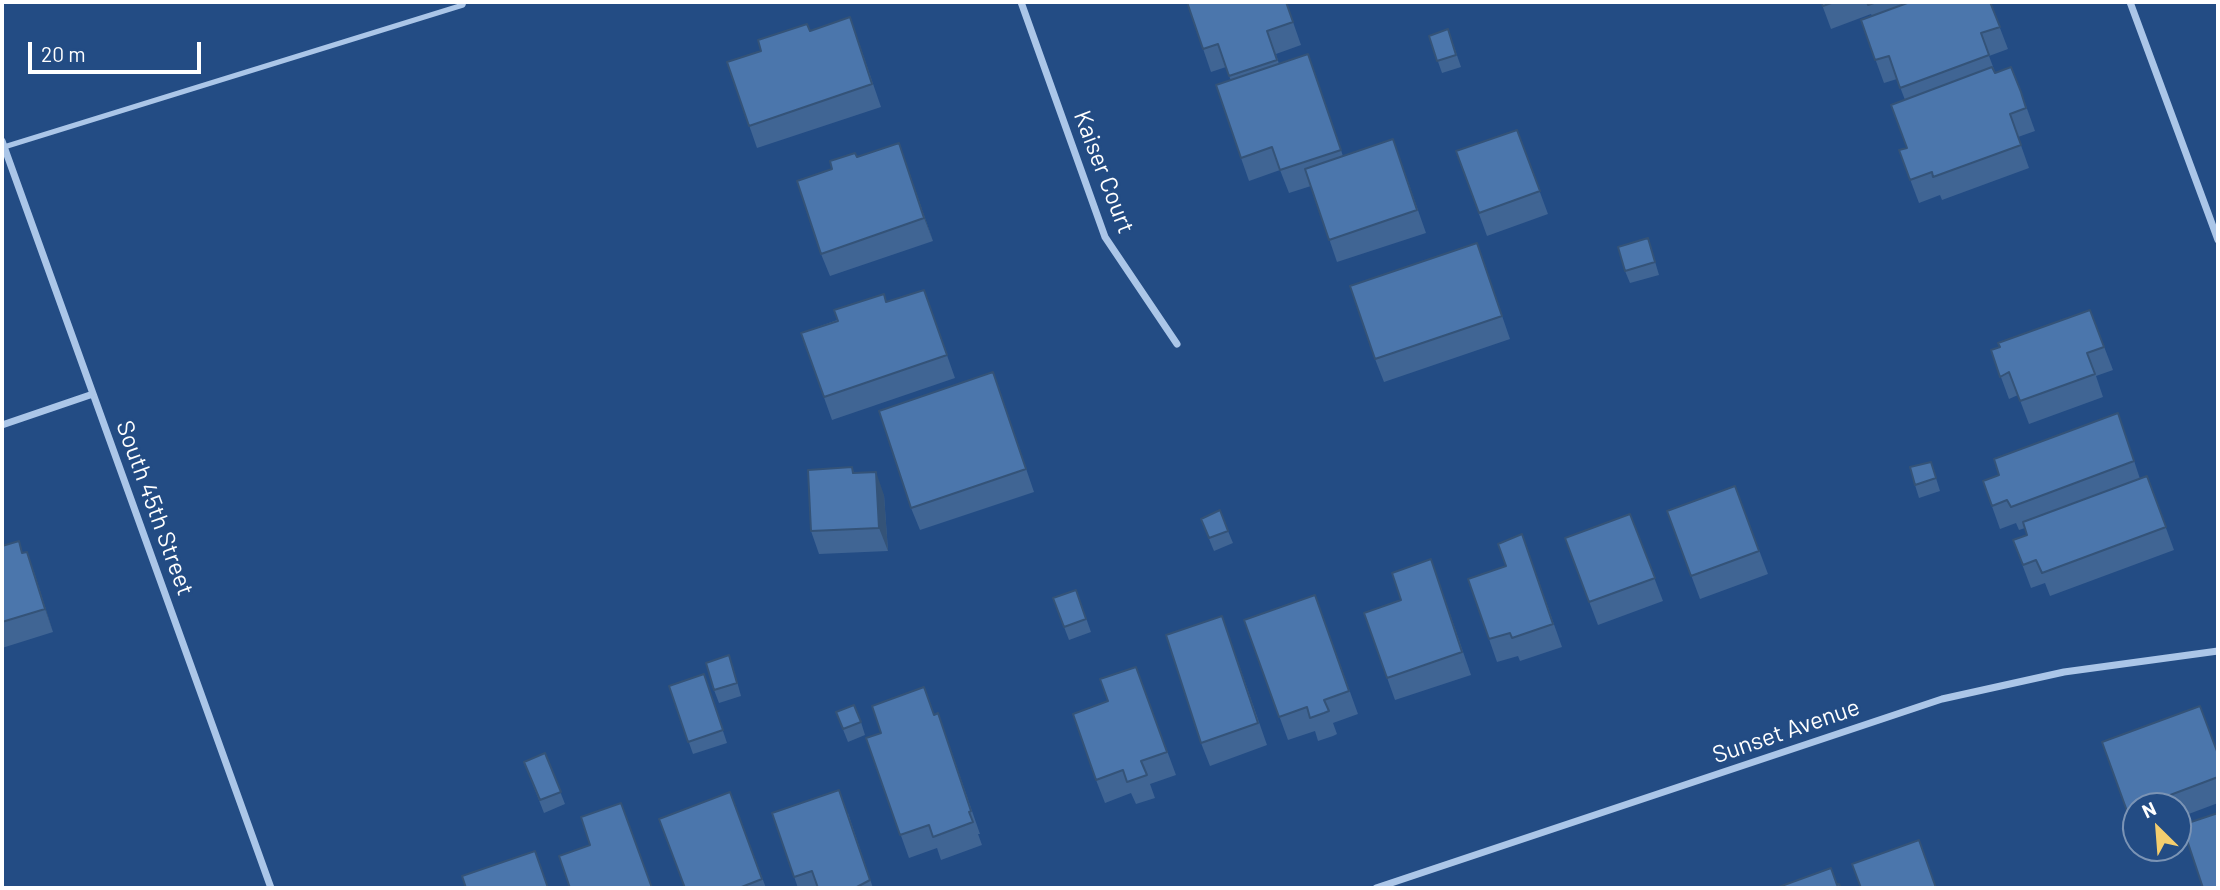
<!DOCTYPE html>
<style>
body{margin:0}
#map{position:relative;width:2220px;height:890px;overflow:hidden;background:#234c84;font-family:Barlow,sans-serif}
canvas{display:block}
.frame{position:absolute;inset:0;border:4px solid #fff;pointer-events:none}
.north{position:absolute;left:2122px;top:792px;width:70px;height:70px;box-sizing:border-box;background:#234c84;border:2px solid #7b94b5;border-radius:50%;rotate:335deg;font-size:19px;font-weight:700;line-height:28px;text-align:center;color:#fff}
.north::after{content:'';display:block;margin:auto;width:24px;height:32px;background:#f4ce6e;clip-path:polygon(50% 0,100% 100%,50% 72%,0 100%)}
.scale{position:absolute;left:28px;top:42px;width:173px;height:32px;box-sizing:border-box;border:4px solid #fff;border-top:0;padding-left:9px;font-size:21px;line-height:24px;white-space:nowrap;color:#fff;-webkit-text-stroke:5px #234c84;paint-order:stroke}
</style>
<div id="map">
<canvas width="2220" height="890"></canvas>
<div class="frame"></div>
<div class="north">N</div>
<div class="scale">20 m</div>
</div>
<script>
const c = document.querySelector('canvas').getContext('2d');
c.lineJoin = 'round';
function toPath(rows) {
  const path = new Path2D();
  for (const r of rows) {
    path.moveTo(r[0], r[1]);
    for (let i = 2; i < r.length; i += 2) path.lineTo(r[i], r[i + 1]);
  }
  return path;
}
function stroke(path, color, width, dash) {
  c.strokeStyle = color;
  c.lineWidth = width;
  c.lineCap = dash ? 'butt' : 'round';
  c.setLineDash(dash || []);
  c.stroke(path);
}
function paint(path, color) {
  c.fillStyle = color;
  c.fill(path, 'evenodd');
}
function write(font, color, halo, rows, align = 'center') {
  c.font = font + ' Barlow,sans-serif';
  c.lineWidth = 5;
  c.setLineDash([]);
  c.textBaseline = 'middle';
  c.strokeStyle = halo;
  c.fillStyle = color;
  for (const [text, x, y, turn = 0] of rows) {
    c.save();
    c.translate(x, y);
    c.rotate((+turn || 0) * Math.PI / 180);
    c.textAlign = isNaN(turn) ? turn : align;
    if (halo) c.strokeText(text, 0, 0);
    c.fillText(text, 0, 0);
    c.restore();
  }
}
stroke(toPath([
 [4,147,463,5,464,2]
]), '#abc6e8', 5);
stroke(toPath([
 [1021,2,1105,237,1177,344],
 [2130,2,2218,240],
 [2,141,271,888],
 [2,425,93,394],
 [1376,888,1942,699,2064,672,2218,651]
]), '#abc6e8', 7);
paint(toPath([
 [1187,2,1286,2,1301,45,1276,54,1279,64,1308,54,1343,156,1393,139,1426,233,1337,262,1311,186,1289,193,1280,170,1249,181,1241,158,1231,81,1226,67,1211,72],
 [1821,2,1990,2,2008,49,1989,56,1995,72,2021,92,2035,131,2018,137,2029,168,1942,200,1940,195,1919,203,1899,150,1907,148,1905,100,1897,79,1884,83,1861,20,1872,16,1871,14,1831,29],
 [1448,29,1461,67,1442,73,1429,36],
 [810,31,858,40,881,107,757,148,727,62,761,51],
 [1517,130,1548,214,1487,236,1456,151],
 [899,143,933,241,830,276,821,254,832,169,857,157],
 [1648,238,1659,275,1630,283,1625,271],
 [1485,266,1510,339,1384,382,1375,359],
 [924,290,955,378,832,420,801,333,887,302],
 [2090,310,2113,370,2096,376,2103,397,2029,424,2018,395,2009,399,1991,350],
 [993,372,1034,492,920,530,911,508],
 [2126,436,2140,479,2147,476,2174,550,2050,596,2045,583,2031,588,2013,540,2027,535,2025,528,2019,530,2016,523,2000,529,1983,481],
 [1931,462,1940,491,1919,498,1915,485],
 [852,467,854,473,884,495,888,551,819,554,811,531],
 [1735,486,1768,574,1700,599,1667,511],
 [1630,514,1663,601,1598,625,1565,538],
 [1201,519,1228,531,1233,543,1214,551],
 [1522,534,1562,647,1520,661,1518,656,1497,662,1489,639,1506,566],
 [2,546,23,553,27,552,35,575,53,632,2,648],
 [1439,582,1471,675,1395,700,1364,613,1401,600],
 [1076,590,1091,632,1069,640,1053,598],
 [1315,595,1358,714,1333,723,1337,734,1333,736,1318,741,1315,731,1288,740,1244,620],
 [1230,639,1267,745,1210,766,1201,743],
 [733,667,741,696,719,703,714,690],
 [1136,667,1176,775,1150,784,1155,798,1136,804,1131,793,1105,803,1096,780,1108,701],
 [704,674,727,743,693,754,669,686],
 [836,712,861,722,865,735,848,742],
 [938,713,980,834,978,834,982,845,941,860,937,848,909,858,866,738],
 [2102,742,2218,754,2218,803,2178,818,2178,806,2136,806,2136,834],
 [545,753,565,804,544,813,524,762],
 [730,792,766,888,685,888],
 [772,813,848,813,873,888,798,888]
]), '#406594');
paint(toPath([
 [899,143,907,166,933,241,924,218],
 [876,472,884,495,888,551,879,528],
 [27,552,35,575,53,632,45,609]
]), '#345378');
const building = toPath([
 [1187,2,1286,2,1293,22,1267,31,1277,60,1229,76,1218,44,1203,49,1187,2],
 [1821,2,1834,2,1823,6,1821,2],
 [1867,2,1877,2,1868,5,1867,2],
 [1910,2,1990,2,2000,27,1981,33,1989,55,1900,88,1889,56,1875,60,1861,20,1910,2],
 [850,17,872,84,749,126,727,62,761,51,758,40,807,24,810,31,850,17],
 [1448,29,1456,55,1437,61,1429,36,1448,29],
 [1308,54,1341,150,1280,170,1272,147,1241,158,1216,85,1308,54],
 [1992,67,1995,73,2011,67,2021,92,2026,108,2010,114,2021,145,1933,177,1932,172,1910,180,1899,150,1907,148,1891,105,1992,67],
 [1517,130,1540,191,1479,213,1456,151,1517,130],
 [1393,139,1417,210,1329,240,1305,169,1393,139],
 [899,143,924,218,821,254,797,181,832,169,830,161,855,153,857,157,899,143],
 [1648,238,1655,262,1625,271,1618,247,1648,238],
 [1477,243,1502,316,1375,359,1350,286,1477,243],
 [924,290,947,355,824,397,801,333,838,321,834,310,884,294,886,302,924,290],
 [2090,310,2104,347,2087,353,2095,374,2020,401,2009,372,2000,377,1991,350,2000,347,1998,343,2090,310],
 [993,372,1026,469,911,508,879,411,993,372],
 [2118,413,2134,461,2011,507,2007,500,1992,506,1983,481,1999,475,1994,459,2118,413],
 [1931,462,1936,478,1915,485,1910,467,1931,462],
 [852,467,853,473,876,472,879,528,811,531,808,470,852,467],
 [2147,476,2166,527,2042,573,2036,560,2023,565,2013,540,2027,535,2023,522,2147,476],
 [1735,486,1759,551,1691,576,1667,511,1735,486],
 [1220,510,1228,531,1209,538,1201,519,1220,510],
 [1630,514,1655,578,1589,602,1565,538,1630,514],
 [1522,534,1553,624,1512,638,1510,633,1489,639,1468,579,1506,566,1498,544,1522,534],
 [19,541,22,553,27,552,45,609,2,622,2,546,19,541],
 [1431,559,1462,652,1387,678,1364,613,1401,600,1392,573,1431,559],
 [1076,590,1086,619,1064,627,1053,598,1076,590],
 [1315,595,1349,691,1324,700,1329,711,1324,713,1310,718,1307,707,1279,717,1244,620,1315,595],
 [1222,616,1258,723,1201,743,1166,635,1222,616],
 [729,655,737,683,714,690,706,663,729,655],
 [1136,667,1167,752,1141,761,1147,775,1127,782,1123,770,1096,780,1073,714,1108,701,1100,679,1136,667],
 [704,674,723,730,688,742,669,686,704,674],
 [924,687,934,715,938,713,971,811,969,812,973,822,933,837,929,825,900,835,866,738,881,733,872,706,924,687],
 [854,705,861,722,843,729,836,712,854,705],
 [2200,706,2218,754,2218,777,2141,806,2136,806,2136,808,2127,811,2102,742,2200,706],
 [545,753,561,792,540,800,524,762,545,753],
 [839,790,870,880,855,888,818,888,812,871,794,877,772,813,839,790],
 [730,792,762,879,739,888,685,888,659,819,730,792],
 [621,803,652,888,570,888,559,856,590,845,581,817,621,803],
 [2218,813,2218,888,2203,888,2182,825,2218,813],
 [1919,840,1936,888,1861,888,1852,864,1919,840],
 [535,851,548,888,466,888,462,876,535,851],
 [1831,868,1837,885,1839,884,1841,888,1776,888,1831,868]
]);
paint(building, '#4b76ac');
stroke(building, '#345378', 2);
write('24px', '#fff', '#234c84', [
 ["Kaiser Court",1104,172,69],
 ["South 45th Street",155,508,70],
 ["Sunset Avenue",1786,731,-19]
]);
</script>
